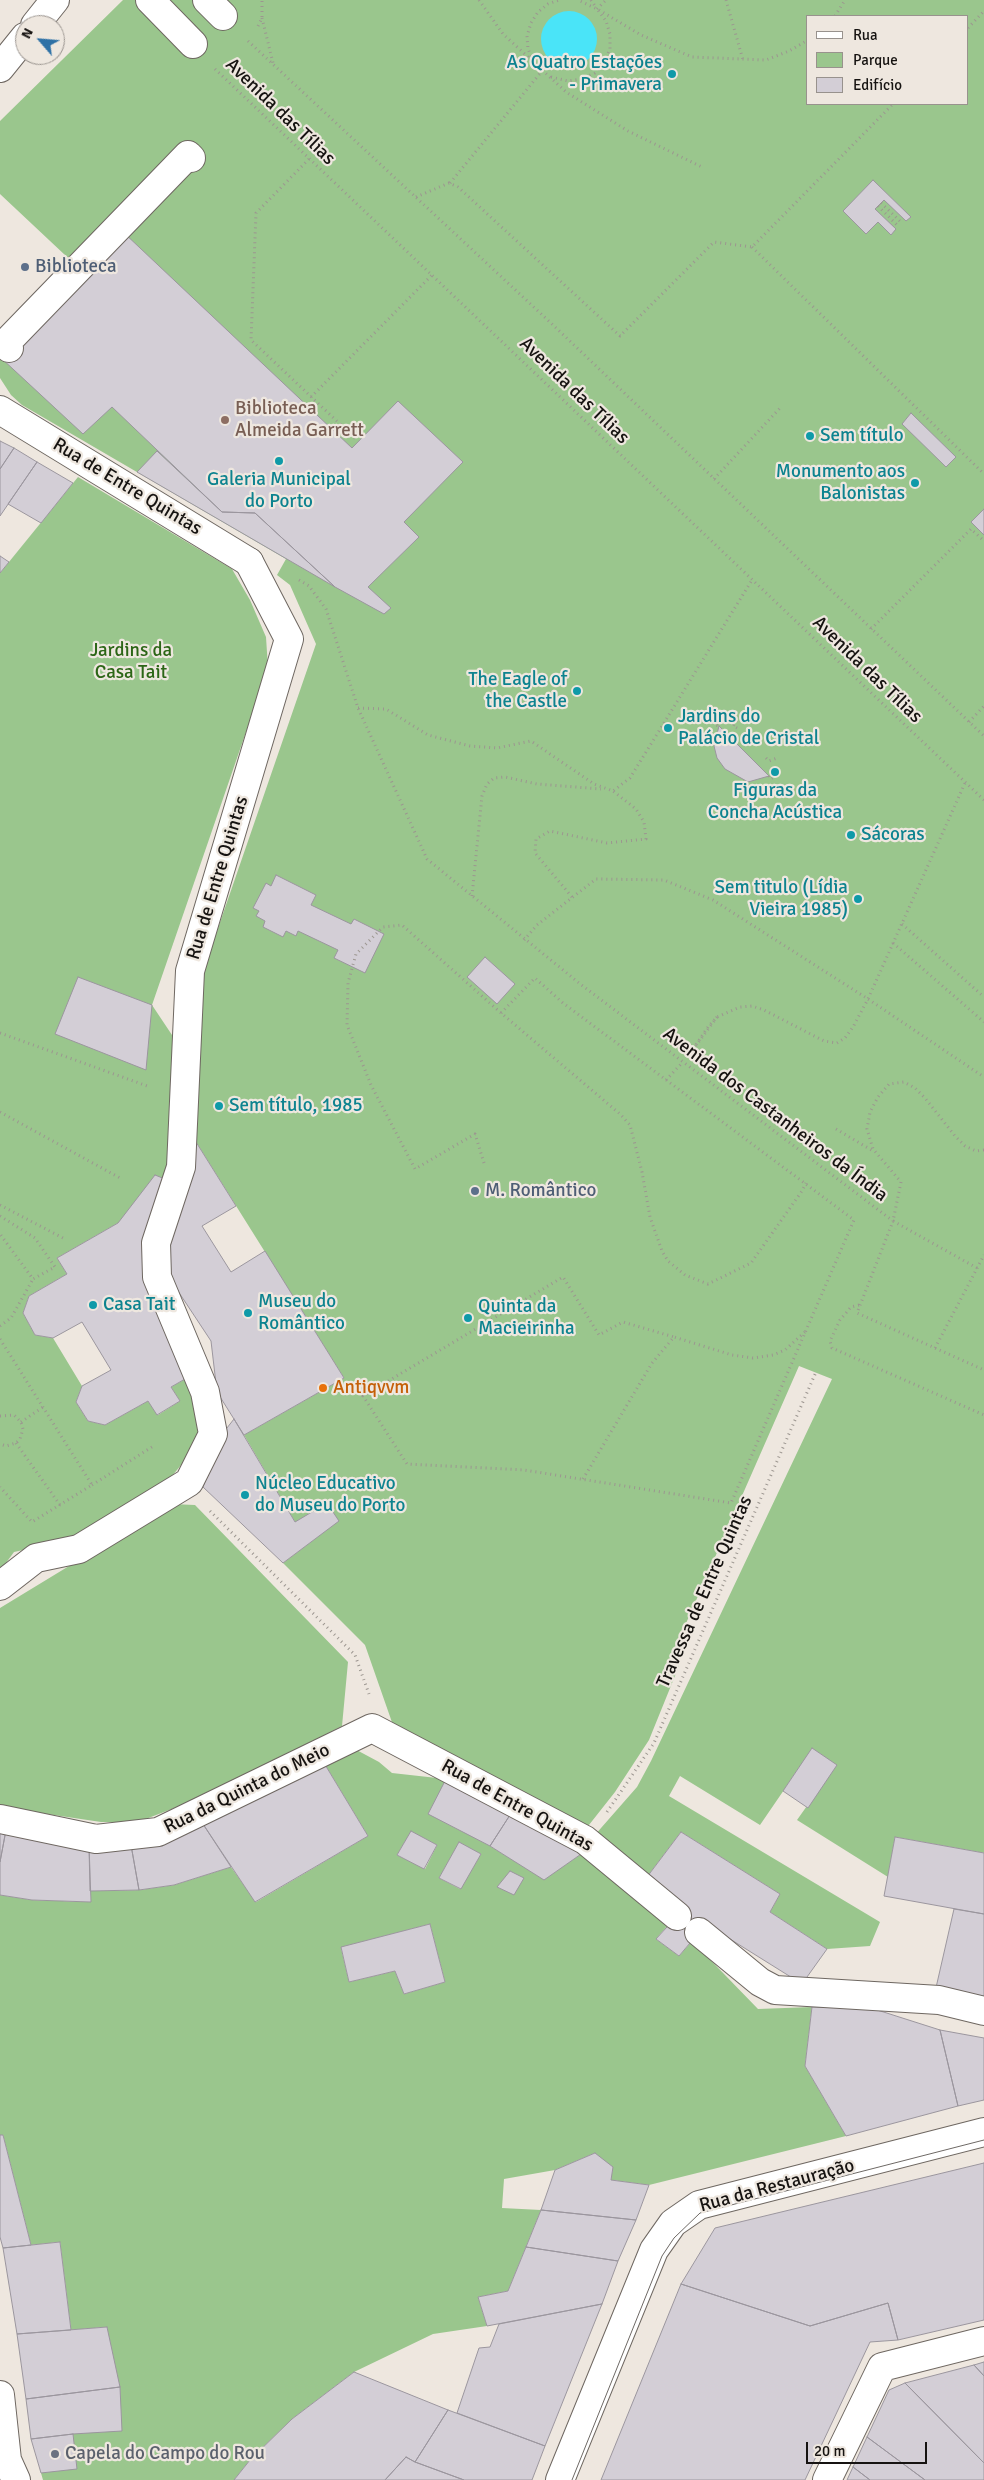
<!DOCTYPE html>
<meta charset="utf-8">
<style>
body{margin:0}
#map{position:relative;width:984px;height:2480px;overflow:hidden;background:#eee7df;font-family:Signika,sans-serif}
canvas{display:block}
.legend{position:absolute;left:806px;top:15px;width:162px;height:90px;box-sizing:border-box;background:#eee7df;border:1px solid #98928d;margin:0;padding:6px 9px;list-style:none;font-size:15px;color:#161311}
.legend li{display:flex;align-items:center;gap:10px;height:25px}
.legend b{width:25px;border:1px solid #98928d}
.north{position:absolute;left:15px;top:15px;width:50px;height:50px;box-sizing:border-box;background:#eee7df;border:1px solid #98928d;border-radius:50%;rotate:297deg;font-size:14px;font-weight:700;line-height:20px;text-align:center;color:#161311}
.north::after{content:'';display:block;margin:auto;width:18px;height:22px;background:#2e71a6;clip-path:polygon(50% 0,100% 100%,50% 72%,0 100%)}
.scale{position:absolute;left:806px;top:2442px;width:121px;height:22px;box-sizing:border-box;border:2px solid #161311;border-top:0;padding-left:6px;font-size:15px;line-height:18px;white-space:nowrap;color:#161311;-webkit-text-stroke:4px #eee7df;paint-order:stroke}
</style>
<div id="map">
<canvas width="984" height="2480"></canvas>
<ul class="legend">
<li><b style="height:6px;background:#fff"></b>Rua</li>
<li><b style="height:14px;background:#9ac68d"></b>Parque</li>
<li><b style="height:14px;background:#d3ced6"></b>Edifício</li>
</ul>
<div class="north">N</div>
<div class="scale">20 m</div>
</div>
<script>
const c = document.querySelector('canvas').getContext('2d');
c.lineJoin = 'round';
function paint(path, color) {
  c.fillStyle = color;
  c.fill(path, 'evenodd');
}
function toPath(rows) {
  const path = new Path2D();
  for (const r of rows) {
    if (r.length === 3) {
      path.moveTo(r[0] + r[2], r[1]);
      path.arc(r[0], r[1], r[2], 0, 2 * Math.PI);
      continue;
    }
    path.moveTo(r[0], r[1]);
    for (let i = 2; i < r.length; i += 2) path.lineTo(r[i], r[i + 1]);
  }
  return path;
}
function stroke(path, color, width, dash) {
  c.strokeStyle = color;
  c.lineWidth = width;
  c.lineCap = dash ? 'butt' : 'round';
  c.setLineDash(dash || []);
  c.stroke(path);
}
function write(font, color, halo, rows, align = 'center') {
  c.font = font + ' Signika,sans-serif';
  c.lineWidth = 4.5;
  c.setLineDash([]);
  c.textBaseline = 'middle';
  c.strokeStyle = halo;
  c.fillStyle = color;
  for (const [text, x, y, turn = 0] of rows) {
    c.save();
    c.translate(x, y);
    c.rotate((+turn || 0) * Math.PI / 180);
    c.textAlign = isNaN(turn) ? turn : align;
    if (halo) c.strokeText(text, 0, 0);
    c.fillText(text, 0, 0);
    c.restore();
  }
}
paint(toPath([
 [123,0,984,0,984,1853,895,1837,888,1877,797,1820,836,1765,812,1749,760,1825,680,1776,669,1796,880,1922,870,1946,827,1949,770,1912,780,1894,681,1832,647,1877,594,1836,637,1787,651,1761,832,1379,799,1366,669,1662,679,1666,649,1740,615,1792,585,1830,394,1728,365,1645,283,1563,338,1521,295,1522,244,1435,344,1378,196,1142,201,998,202,977,207,960,316,644,290,585,277,575,286,559,22,405,11,395,0,378,0,358,82,271,0,194,0,121],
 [808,16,968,16,968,104,808,104],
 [78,477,232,569,250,600,266,637,268,668,152,1005,174,1038,170,1181,118,1223,57,1258,67,1274,29,1296,23,1313,35,1335,53,1338,82,1386,76,1402,88,1421,105,1425,148,1401,158,1415,180,1401,171,1387,192,1375,203,1424,191,1453,172,1476,93,1529,64,1541,14,1552,0,1571,0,573],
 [171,1504,195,1505,348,1662,342,1726,208,1795,138,1822,101,1822,0,1807,0,1608],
 [351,1747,379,1762,392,1773,446,1779,490,1846,544,1879,584,1852,668,1925,656,1939,679,1956,692,1941,758,2009,812,2007,805,2066,846,2136,649,2185,611,2180,595,2153,555,2170,504,2179,502,2208,541,2210,508,2291,478,2297,487,2326,433,2334,354,2372,292,2419,250,2460,234,2480,43,2480,41,2473,73,2434,107,2327,71,2330,60,2242,31,2245,3,2135,0,2135,0,1895,32,1900,91,1902,90,1891,139,1890,174,1885,231,1867,256,1902,368,1836,321,1758],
 [411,1832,437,1845,425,1869,397,1855],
 [459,1843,481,1854,460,1889,439,1878],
 [430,1924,445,1982,404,1994,395,1971,349,1982,341,1948]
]), '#9ac68d');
paint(toPath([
 [569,39,28]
]), '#4ae4f8');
const building = toPath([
 [873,180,911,217,906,221,884,200,875,209,896,229,891,235,878,222,866,234,843,211,873,180],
 [122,231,352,448,398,401,463,462,404,522,419,537,368,587,391,608,384,614,335,587,255,513,222,512,112,407,83,434,0,357,122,231],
 [911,413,956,457,946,467,902,424,911,413],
 [0,441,14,448,0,469,0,441],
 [14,448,37,462,0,516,0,469,14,448],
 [157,451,222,512,255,513,335,587,137,472,157,451],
 [37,462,73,483,41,523,8,504,37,462],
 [984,509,984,535,971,522,984,509],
 [0,556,9,562,0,573,0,556],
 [719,726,769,776,748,782,725,769,717,758,714,746,719,726],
 [276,875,316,895,311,905,351,924,354,919,384,934,365,973,334,958,338,950,298,931,296,936,286,931,283,937,263,927,265,921,256,916,259,911,253,908,266,883,271,886,276,875],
 [485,957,515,984,497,1004,467,977,485,957],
 [78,977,152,1005,146,1070,55,1034,78,977],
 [196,1142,236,1206,202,1226,231,1272,265,1251,344,1378,244,1435,217,1392,211,1341,174,1285,166,1259,196,1142],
 [155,1175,170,1181,152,1285,192,1375,171,1387,180,1401,157,1415,148,1401,105,1425,88,1421,76,1402,82,1386,111,1370,82,1322,53,1338,35,1335,23,1313,29,1296,67,1274,57,1258,118,1223,155,1175],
 [234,1419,295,1522,327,1503,339,1521,283,1563,203,1487,223,1433,234,1419],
 [812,1748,837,1765,808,1808,783,1791,812,1748],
 [321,1758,368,1836,255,1902,201,1821,321,1758],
 [446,1779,510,1815,490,1846,428,1814,446,1779],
 [510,1815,584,1852,544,1880,490,1846,510,1815],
 [201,1821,231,1867,174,1885,139,1890,131,1845,201,1821],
 [0,1829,6,1830,0,1862,0,1829],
 [6,1830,89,1845,91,1902,32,1900,0,1895,0,1862,6,1830],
 [411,1831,437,1845,424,1869,397,1855,411,1831],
 [681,1832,780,1894,770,1912,827,1949,802,1984,706,1924,679,1956,656,1939,677,1916,647,1877,681,1832],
 [895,1837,984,1853,984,1914,884,1896,895,1837],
 [459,1842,481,1854,461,1889,439,1878,459,1842],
 [89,1845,131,1845,139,1890,90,1891,89,1845],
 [510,1871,524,1878,514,1895,497,1887,510,1871],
 [954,1909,984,1914,984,2000,935,1992,954,1909],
 [430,1924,445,1982,404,1994,395,1971,349,1982,341,1947,430,1924],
 [812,2007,871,2008,940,2030,958,2106,846,2136,805,2066,812,2007],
 [940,2030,984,2038,984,2100,958,2106,940,2030],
 [0,2135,3,2135,31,2245,3,2248,0,2237,0,2135],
 [595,2153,613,2167,611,2180,649,2185,636,2220,541,2210,555,2170,595,2153],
 [984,2163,984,2320,898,2340,888,2303,810,2326,681,2284,715,2228,984,2163],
 [541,2210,636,2220,618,2261,526,2247,541,2210],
 [60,2242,71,2330,17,2334,3,2248,60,2242],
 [526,2247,618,2261,602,2304,487,2326,478,2297,508,2291,526,2247],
 [681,2284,810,2326,888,2303,898,2340,870,2342,805,2480,601,2480,681,2284],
 [602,2304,545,2446,457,2413,479,2348,490,2347,499,2324,602,2304],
 [107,2327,120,2387,26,2399,17,2334,107,2327],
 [984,2362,984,2376,974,2365,984,2362],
 [974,2365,984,2376,984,2463,905,2383,974,2365],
 [354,2372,448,2410,415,2462,406,2457,385,2480,234,2480,250,2460,292,2419,354,2372],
 [905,2383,984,2463,984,2480,925,2480,867,2437,889,2390,905,2383],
 [120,2387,122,2431,73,2434,31,2439,26,2399,120,2387],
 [448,2410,545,2446,532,2480,464,2480,415,2462,448,2410],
 [73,2434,77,2469,41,2473,31,2439,73,2434],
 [867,2437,925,2480,870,2480,853,2467,867,2437],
 [406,2457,415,2462,464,2480,385,2480,406,2457],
 [853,2467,870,2480,847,2480,853,2467]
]);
paint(building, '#d3ced6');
stroke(building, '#9b969e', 1);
const pedestrian = toPath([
 [150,0,193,44],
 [207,0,223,16],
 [9,348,5,344,188,155,191,158],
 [0,1586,36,1558,79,1549,189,1482,213,1434,205,1392,157,1277,156,1243,181,1167,190,971,289,639,249,562],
 [0,1819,96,1839,158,1832,372,1728,585,1840,677,1916]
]);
const minor = toPath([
 [35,25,55,0],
 [0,68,25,37],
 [0,410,249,562],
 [699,1932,760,1982,775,1990,939,2000,984,2011],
 [0,2395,7,2460,16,2480],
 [827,2480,882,2367,984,2341]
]);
const secondary = toPath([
 [560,2480,654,2250,673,2223,699,2205,984,2132]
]);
stroke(pedestrian, '#6e6761', 30);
stroke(minor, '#6e6761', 30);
stroke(secondary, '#6e6761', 30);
stroke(toPath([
 [479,0,503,34,566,92,628,131,704,168],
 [591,0,595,6],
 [726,0,743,60],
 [597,9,606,0],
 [599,10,641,35,692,57,766,60,789,51,808,40],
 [835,16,845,0],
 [262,18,273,63],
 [258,26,262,18,262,0],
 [968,28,984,11],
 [248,41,552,324,984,736],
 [533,61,528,49,527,36,531,23,538,12,548,4,559,0],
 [215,69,984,800],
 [551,77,568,81,582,79,595,73,604,62,610,49,610,34,606,21,597,9,578,0],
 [309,159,256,213,251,340,358,441],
 [450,183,542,71],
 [416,197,449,183,458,187,620,336,714,242,752,247,893,104],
 [881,203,902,223],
 [878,206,899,227],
 [752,247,984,474],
 [311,397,432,275],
 [714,479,781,407],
 [299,580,309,586,326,609,358,708,427,859,579,983,893,1221,857,1313,984,1370],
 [871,629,971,529,984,541],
 [358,708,386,709,428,735,470,746,497,748,531,741,594,784,613,791,630,778,752,580],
 [719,716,716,725,719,726],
 [969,722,984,706],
 [737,728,733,726,739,717],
 [766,758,769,761,777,758],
 [769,776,770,779,779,775],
 [472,896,482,796,487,784,494,778,505,777,537,784,601,789],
 [572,897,535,853,536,839,550,831,607,843,646,839,644,822,636,809,613,791],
 [902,924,984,997],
 [524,940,537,925,596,879,664,880,713,900,868,999,965,783],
 [893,943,984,1022],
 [501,1013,535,978,563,1003,854,1220,731,1503,524,1470,407,1464,363,1396,563,1277,599,1335,623,1322,674,1337],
 [717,1017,689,1055,708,1027,717,1017,740,1007,752,1006,764,1010,824,1041,837,1043,845,1038,853,1027,868,999,984,1077],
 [0,1033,150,1087],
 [666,1080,682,1063],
 [0,1112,120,1178],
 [836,1129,873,1151],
 [484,1163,475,1134,415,1169,371,1085,347,1025,348,983,356,954,383,927,402,925,501,1013,620,1114,630,1125,642,1172,650,1217,662,1251,668,1261,685,1275,708,1284,751,1263,802,1191,806,1183],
 [0,1205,63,1238],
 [0,1216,35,1238,55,1267,33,1279,0,1234],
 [977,1268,893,1221,901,1182,873,1149,867,1129,870,1112,878,1097,889,1084,904,1082,915,1088,925,1098,955,1136,965,1146,976,1151,984,1150],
 [859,1305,851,1307,840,1320,830,1341,832,1348,984,1415],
 [0,1326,11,1318,33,1279],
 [0,1339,92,1485,32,1522,0,1487],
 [935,1348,984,1255],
 [0,1416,14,1415,21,1422,23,1429,20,1439,16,1443,6,1446,0,1444],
 [21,1422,43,1407],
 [16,1443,60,1505],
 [583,1479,652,1363,674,1337,732,1355,753,1358,773,1355,785,1350,806,1331],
 [92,1485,155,1445],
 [210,1511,355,1655,369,1694],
 [607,1812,654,1743,816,1372]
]), '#9c9690', 3, [1, 4]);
stroke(pedestrian, '#fff', 28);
stroke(minor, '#fff', 28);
stroke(secondary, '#fff', 28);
stroke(toPath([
 [572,2480,662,2256,674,2238,700,2213,984,2140]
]), '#6e6965', 1);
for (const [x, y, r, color] of [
 [672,74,5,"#0f9aa8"],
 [25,267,5,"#5c6f8a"],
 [225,420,5,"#8d6e63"],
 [810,436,5,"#0f9aa8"],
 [279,461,5,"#0f9aa8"],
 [915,483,5,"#0f9aa8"],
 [577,691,5,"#0f9aa8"],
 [668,728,5,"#0f9aa8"],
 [775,772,5,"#0f9aa8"],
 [851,835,5,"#0f9aa8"],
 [858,899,5,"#0f9aa8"],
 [219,1106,5,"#0f9aa8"],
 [475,1191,5,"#5c6f8a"],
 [93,1305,5,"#0f9aa8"],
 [248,1313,5,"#0f9aa8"],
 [468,1318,5,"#0f9aa8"],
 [323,1388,5,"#e8710a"],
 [245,1495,5,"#0f9aa8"],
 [55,2454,5,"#6b7280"]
]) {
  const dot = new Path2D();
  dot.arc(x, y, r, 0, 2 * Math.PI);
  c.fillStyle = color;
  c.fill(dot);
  stroke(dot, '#eee7df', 2);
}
write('19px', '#0d838f', '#eee7df', [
 ["As Quatro Estações",662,63,"right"],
 ["- Primavera",662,85,"right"],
 ["Sem título",820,436],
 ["Monumento aos",905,472,"right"],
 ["Balonistas",905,494,"right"],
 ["Galeria Municipal",279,480,"center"],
 ["do Porto",279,502,"center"],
 ["The Eagle of",567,680,"right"],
 ["the Castle",567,702,"right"],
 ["Jardins do",678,717],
 ["Palácio de Cristal",678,739],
 ["Figuras da",775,791,"center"],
 ["Concha Acústica",775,813,"center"],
 ["Sácoras",861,835],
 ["Sem titulo (Lídia",848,888,"right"],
 ["Vieira 1985)",848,910,"right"],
 ["Sem título, 1985",229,1106],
 ["Museu do",258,1302],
 ["Romântico",258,1324],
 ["Casa Tait",103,1305],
 ["Quinta da",478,1307],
 ["Macieirinha",478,1329],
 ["Núcleo Educativo",255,1484],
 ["do Museu do Porto",255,1506]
], 'left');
write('19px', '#161311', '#eee7df', [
 ["Avenida das Tílias",280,112,44],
 ["Avenida das Tílias",574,391,44],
 ["Rua de Entre Quintas",127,487,31],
 ["Avenida das Tílias",867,670,44],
 ["Rua de Entre Quintas",218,878,-73],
 ["Avenida dos Castanheiros da Índia",775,1115,37],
 ["Travessa de Entre Quintas",705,1592,-66],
 ["Rua da Quinta do Meio",247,1789,-26],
 ["Rua de Entre Quintas",517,1806,29],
 ["Rua da Restauração",777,2186,-15]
]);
write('19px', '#4e5e75', '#eee7df', [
 ["Biblioteca",35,267],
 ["M. Romântico",485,1191]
], 'left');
write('19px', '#785e54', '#eee7df', [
 ["Biblioteca",235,409],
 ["Almeida Garrett",235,431]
], 'left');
write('19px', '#2c6616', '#eee7df', [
 ["Jardins da",131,651],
 ["Casa Tait",131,673]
]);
write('19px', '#c56008', '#eee7df', [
 ["Antiqvvm",333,1388]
], 'left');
write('19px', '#5b616d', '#eee7df', [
 ["Capela do Campo do Rou",65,2454]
], 'left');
</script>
